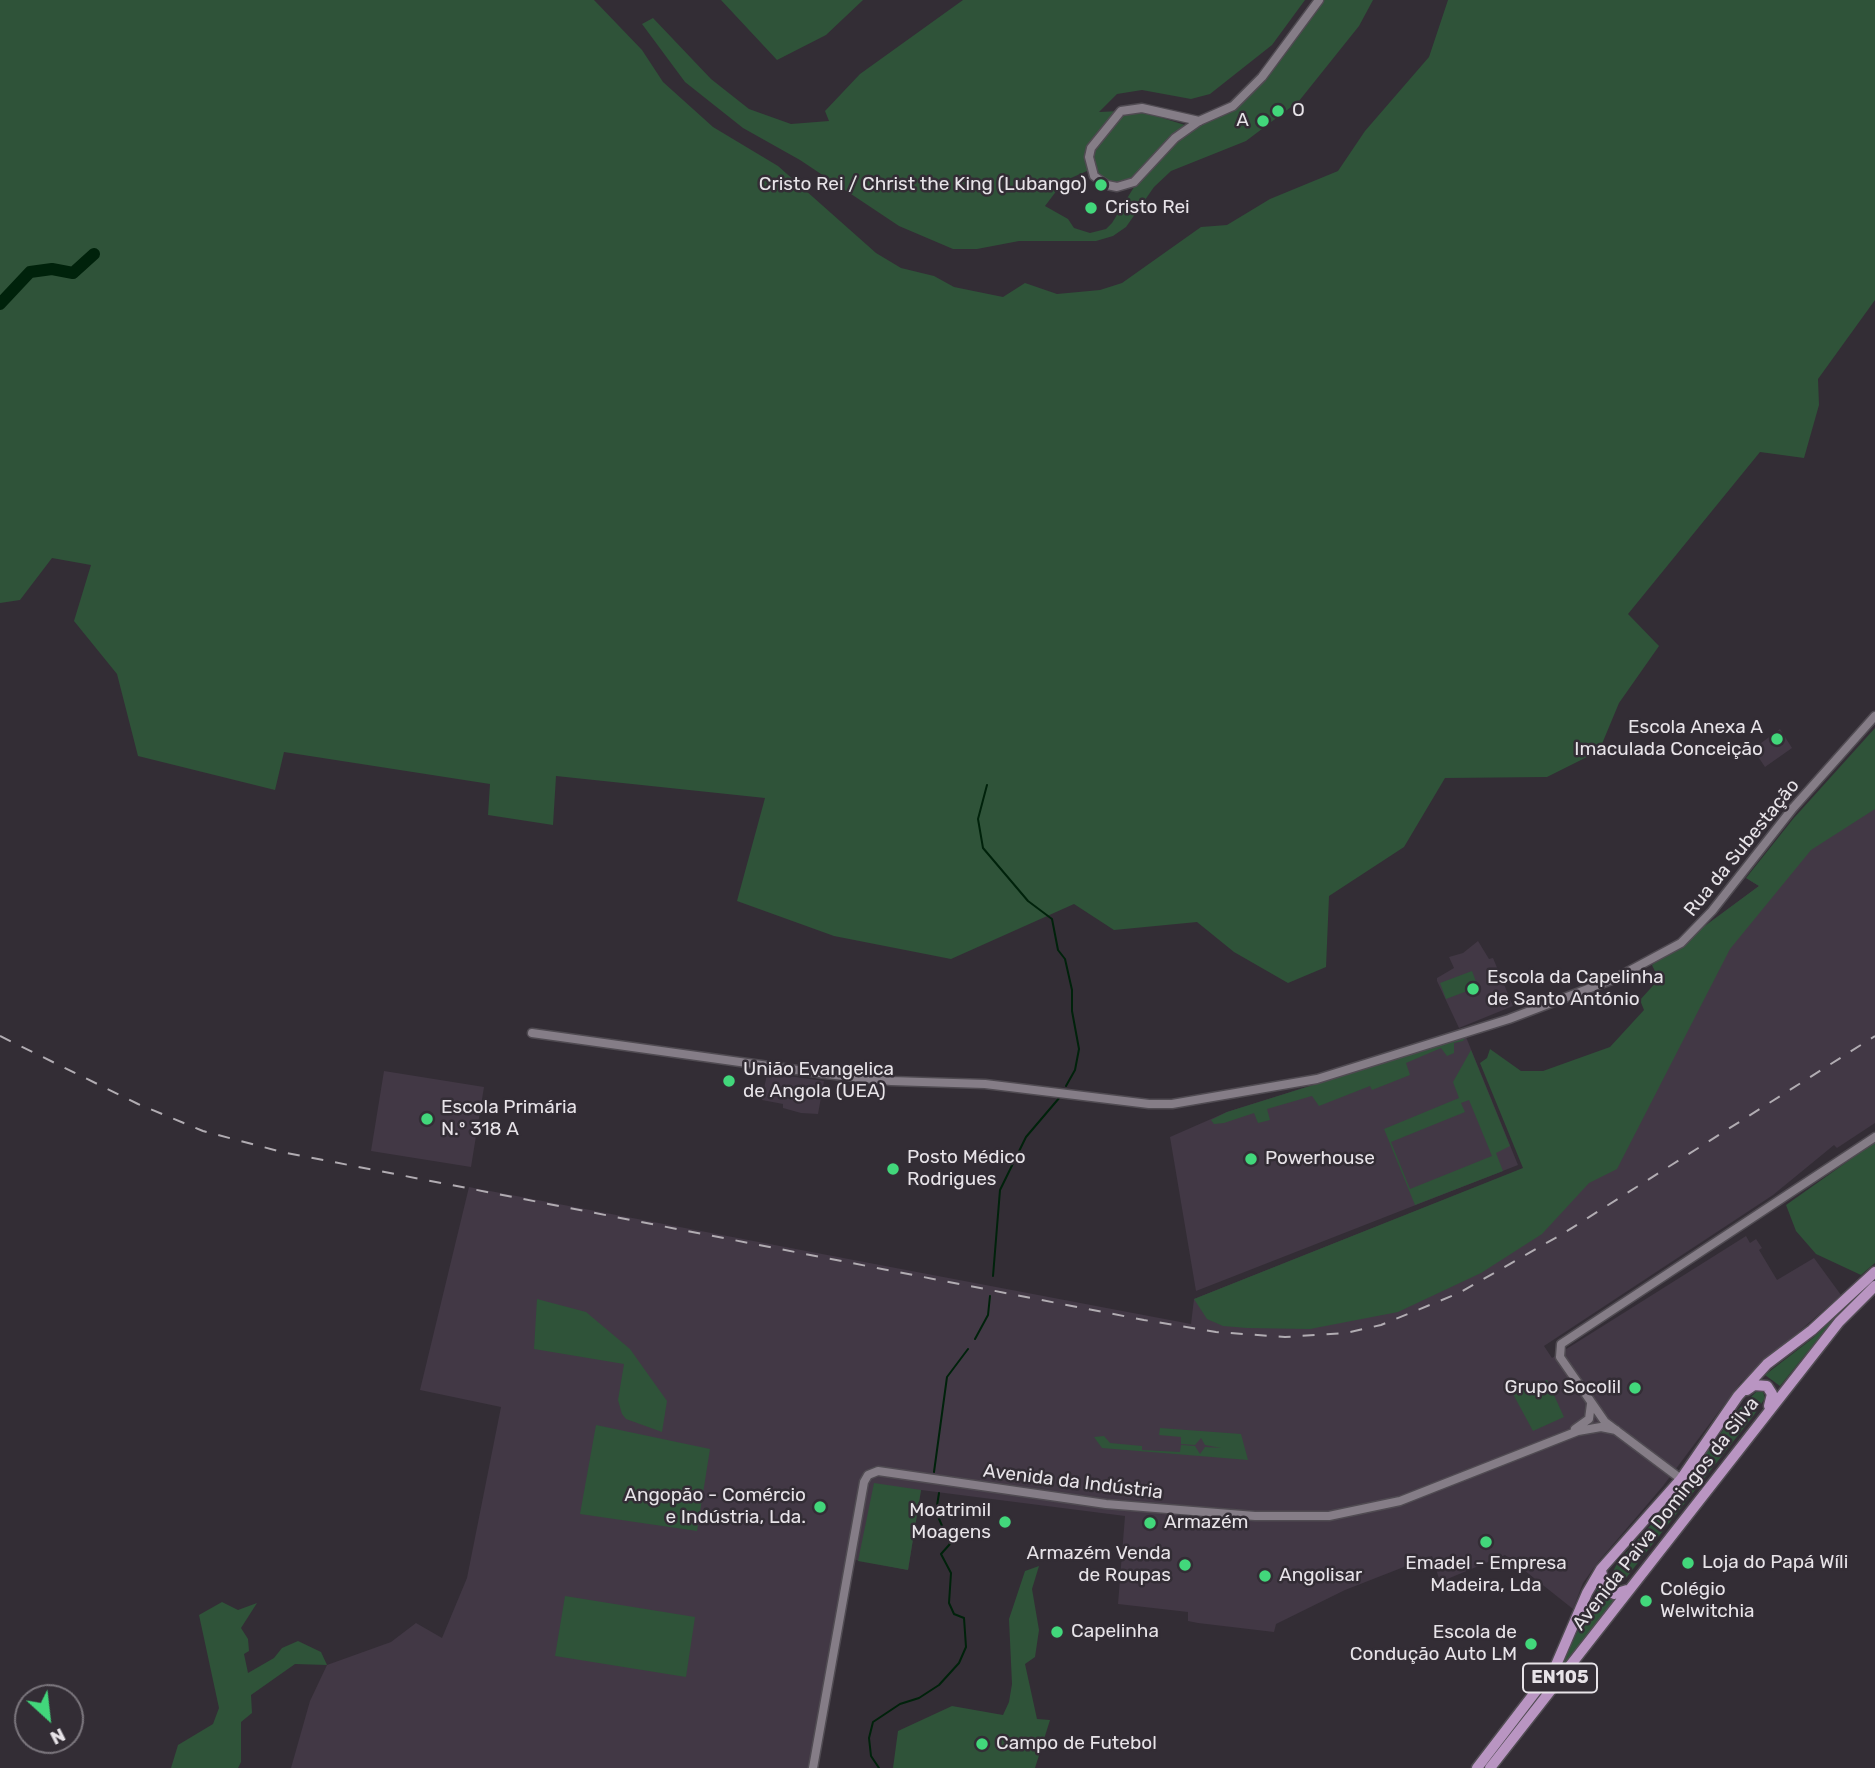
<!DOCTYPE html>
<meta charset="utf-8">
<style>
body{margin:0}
#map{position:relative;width:1875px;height:1768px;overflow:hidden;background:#332d35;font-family:Rubik,sans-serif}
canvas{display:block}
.north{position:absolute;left:14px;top:1684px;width:70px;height:70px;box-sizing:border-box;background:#332d35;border:2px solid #7b767d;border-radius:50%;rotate:153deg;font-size:19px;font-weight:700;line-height:28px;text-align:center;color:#e7e3e8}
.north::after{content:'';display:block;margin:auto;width:24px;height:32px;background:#42d77b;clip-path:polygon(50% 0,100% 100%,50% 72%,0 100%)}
</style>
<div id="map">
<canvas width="1875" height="1768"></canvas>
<div class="north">N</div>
</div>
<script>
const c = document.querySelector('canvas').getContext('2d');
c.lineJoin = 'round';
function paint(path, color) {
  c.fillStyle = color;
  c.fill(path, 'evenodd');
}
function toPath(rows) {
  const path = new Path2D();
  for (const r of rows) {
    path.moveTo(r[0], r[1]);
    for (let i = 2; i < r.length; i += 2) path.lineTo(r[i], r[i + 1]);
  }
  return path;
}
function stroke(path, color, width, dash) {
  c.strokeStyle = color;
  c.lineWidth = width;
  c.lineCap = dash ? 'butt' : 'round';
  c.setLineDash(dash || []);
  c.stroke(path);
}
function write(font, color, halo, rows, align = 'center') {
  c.font = font + ' Rubik,sans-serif';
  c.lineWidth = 5;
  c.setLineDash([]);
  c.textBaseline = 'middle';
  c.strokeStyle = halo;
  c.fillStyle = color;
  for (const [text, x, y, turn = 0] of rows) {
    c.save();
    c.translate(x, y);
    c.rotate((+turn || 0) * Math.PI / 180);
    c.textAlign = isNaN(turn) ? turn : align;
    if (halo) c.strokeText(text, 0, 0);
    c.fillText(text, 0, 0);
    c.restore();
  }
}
paint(toPath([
 [1780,729,1792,748,1765,767,1753,749],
 [1875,766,1875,1123,1837,1148,1834,1145,1773,1195,1544,1346,1552,1358,1746,1236,1750,1243,1756,1239,1762,1248,1759,1250,1777,1280,1814,1258,1841,1295,1741,1382,1663,1486,1598,1562,1583,1583,1573,1609,1505,1555,1440,1582,1432,1556,1345,1590,1276,1624,1274,1632,1198,1623,1188,1621,1188,1612,1118,1604,1125,1516,921,1490,908,1570,851,1559,813,1768,291,1768,310,1701,327,1665,391,1642,416,1623,442,1638,467,1578,501,1407,420,1390,469,1187,1191,1324,1194,1299,1524,1168,1615,1071,1659,979,1652,965,1759,886,1746,878],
 [1478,941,1489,959,1493,958,1513,1006,1459,1028,1437,981,1437,978,1454,968,1449,957,1463,953],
 [1466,1037,1518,1165,1196,1291,1170,1137,1227,1112],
 [384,1071,484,1087,471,1167,371,1151],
 [767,1073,824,1081,818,1114,801,1113,783,1108,783,1104,762,1100]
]), '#423845');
paint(toPath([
 [0,0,594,0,642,50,663,82,713,127,778,166,876,253,901,268,934,276,954,287,1003,297,1025,283,1057,294,1100,290,1122,283,1201,227,1227,225,1270,199,1338,171,1365,131,1429,57,1448,0,1875,0,1875,300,1818,379,1819,405,1804,458,1760,452,1628,614,1659,646,1619,703,1599,751,1547,777,1445,778,1404,847,1329,896,1326,967,1288,983,1234,952,1197,922,1114,930,1074,904,951,959,834,936,737,901,765,798,556,776,553,825,488,815,490,784,284,752,275,790,138,756,117,674,74,621,91,565,52,558,20,600,0,603],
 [721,0,863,0,826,35,777,60],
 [963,0,1305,0,1272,45,1210,94,1191,99,1142,90,1117,94,1099,112,1121,111,1089,157,1087,171,1064,181,1045,206,1068,219,1074,228,1090,233,1106,229,1112,223,1142,174,1175,138,1246,95,1319,0,1373,0,1359,26,1299,101,1246,141,1171,171,1154,187,1126,227,1113,236,1096,241,1019,241,977,249,953,249,899,226,800,160,743,128,685,82,642,24,653,18,711,79,749,109,791,124,829,121,825,111,860,74],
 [1140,111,1185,125,1133,179,1118,184,1101,179,1092,160,1093,150,1123,114],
 [1875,728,1875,809,1811,850,1730,949,1617,1169,1589,1183,1542,1234,1481,1273,1398,1312,1310,1329,1247,1328,1223,1326,1207,1319,1194,1299,1523,1168,1480,1063,1487,1058,1490,1049,1521,1071,1543,1071,1610,1047,1644,1010,1640,1000,1659,979,1652,965,1759,886,1746,878,1793,819],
 [1472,971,1478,987,1446,999,1440,983],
 [1466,1037,1463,1041,1454,1043,1454,1053,1447,1056,1441,1048,1406,1063,1410,1075,1372,1090,1370,1086,1319,1106,1312,1096,1267,1109,1270,1120,1258,1123,1254,1113,1224,1123,1214,1124,1211,1120,1227,1112],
 [1471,1050,1510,1146,1496,1153,1503,1171,1415,1205,1384,1129,1459,1098,1453,1082],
 [1469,1100,1492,1156,1410,1189,1391,1142,1465,1112,1461,1103],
 [1875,1142,1875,1263,1861,1275,1816,1254,1796,1231,1786,1205],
 [537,1299,586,1312,630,1349,667,1401,662,1432,626,1419,622,1414,618,1400,624,1364,534,1349],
 [1838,1314,1780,1386,1765,1375,1813,1338],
 [1547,1380,1564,1417,1533,1431,1513,1394],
 [1756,1392,1763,1392,1765,1398,1754,1415,1626,1578,1614,1583,1611,1575,1618,1562,1671,1502,1736,1412],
 [596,1425,710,1449,697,1531,580,1514],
 [1160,1428,1241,1434,1248,1460,1102,1448,1094,1437,1104,1436,1110,1443,1142,1446,1142,1450,1180,1452,1181,1445,1195,1446,1200,1454,1205,1447,1221,1448,1205,1445,1201,1438,1195,1445,1181,1444,1181,1437,1159,1435],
 [874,1483,921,1490,908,1570,858,1561],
 [1039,1566,1032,1589,1039,1630,1035,1657,1025,1664,1037,1719,1050,1720,1035,1768,893,1768,898,1731,952,1706,1003,1715,1009,1702,1012,1684,1009,1619,1025,1571],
 [1598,1588,1605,1596,1615,1599,1558,1673],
 [565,1596,695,1617,686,1677,555,1656],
 [222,1602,238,1610,257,1603,241,1628,248,1639,249,1651,244,1654,248,1673,274,1658,282,1648,298,1641,321,1652,327,1665,295,1664,251,1695,252,1713,241,1722,241,1762,238,1768,171,1768,178,1745,213,1724,219,1708,199,1615]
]), '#2f5339');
stroke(toPath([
 [987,785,978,819,983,848,1028,901,1052,919,1058,950,1065,959,1072,990,1072,1011,1079,1049,1075,1070,1066,1086],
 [993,1276,1000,1190,1026,1137,1060,1097],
 [975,1339,988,1315,990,1296],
 [934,1472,947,1377,968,1349],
 [879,1768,871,1756,869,1738,873,1722,900,1704,919,1698,939,1685,959,1663,966,1647,964,1618,954,1614,949,1603,951,1573,941,1554,950,1544,936,1512,939,1493]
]), '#00220b', 2);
stroke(toPath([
 [0,304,30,272,52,269,73,273,94,254]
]), '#00220b', 12);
const minor = toPath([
 [1199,121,1142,108,1121,111,1091,148,1089,157,1094,176,1107,185,1117,187,1134,182,1175,138,1199,121,1233,106,1262,77,1319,0],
 [532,1033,826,1074,891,1081,985,1084,1149,1104,1172,1104,1317,1079,1509,1019,1614,979,1681,943,1712,911,1793,808,1875,716],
 [1575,1429,1589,1419,1591,1404],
 [1681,1479,1605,1422,1560,1357,1561,1344,1875,1137],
 [813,1768,864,1482,868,1475,878,1471,1106,1504,1255,1516,1329,1516,1400,1501,1578,1431,1601,1427,1616,1430]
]);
const major = toPath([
 [1747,1390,1754,1385,1767,1386,1772,1394,1769,1406],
 [1601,1570,1605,1589,1614,1594,1627,1590],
 [1477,1768,1556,1665,1587,1593,1601,1569,1681,1479,1738,1396,1767,1364,1812,1330,1875,1272],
 [1490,1768,1839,1322,1875,1286]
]);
stroke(minor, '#504b52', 11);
stroke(major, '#504b52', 13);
stroke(minor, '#857d87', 8);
stroke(major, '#b995c2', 10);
stroke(toPath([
 [0,1036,138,1104,203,1131,282,1152,1144,1320,1216,1332,1285,1337,1346,1333,1381,1325,1459,1293,1564,1233,1875,1036]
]), '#b1acb2', 2, [12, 12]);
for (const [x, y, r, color] of [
 [1278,111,7,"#42d77b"],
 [1263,121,7,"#42d77b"],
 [1101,185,7,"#42d77b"],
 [1091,208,7,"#42d77b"],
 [1777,739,7,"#42d77b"],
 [1473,989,7,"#42d77b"],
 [729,1081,7,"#42d77b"],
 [427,1119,7,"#42d77b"],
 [1251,1159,7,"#42d77b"],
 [893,1169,7,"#42d77b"],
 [1635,1388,7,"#42d77b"],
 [820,1507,7,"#42d77b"],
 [1005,1522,7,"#42d77b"],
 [1150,1523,7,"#42d77b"],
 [1486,1542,7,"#42d77b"],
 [1688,1563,7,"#42d77b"],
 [1185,1565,7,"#42d77b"],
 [1265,1576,7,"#42d77b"],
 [1646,1601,7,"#42d77b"],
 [1057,1632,7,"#42d77b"],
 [1531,1644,7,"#42d77b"],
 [982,1744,7,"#42d77b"]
]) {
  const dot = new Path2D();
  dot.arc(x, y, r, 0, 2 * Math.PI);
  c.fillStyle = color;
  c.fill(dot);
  stroke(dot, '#332d35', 2.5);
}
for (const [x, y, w] of [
 [1560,1678,74]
]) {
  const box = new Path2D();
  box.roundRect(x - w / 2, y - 14.5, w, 29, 5);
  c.fillStyle = '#332d35';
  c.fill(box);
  stroke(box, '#e7e3e8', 2);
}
write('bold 18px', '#e7e3e8', null, [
 ["EN105",1560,1678]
]);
write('19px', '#e7e3e8', '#332d35', [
 ["O",1292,111],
 ["A",1249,121,"right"],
 ["Cristo Rei / Christ the King (Lubango)",1087,185,"right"],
 ["Cristo Rei",1105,208],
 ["Escola Anexa A",1763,728,"right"],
 ["Imaculada Conceição",1763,750,"right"],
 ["Escola da Capelinha",1487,978],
 ["de Santo António",1487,1000],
 ["União Evangelica",743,1070],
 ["de Angola (UEA)",743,1092],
 ["Escola Primária",441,1108],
 ["N.º 318 A",441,1130],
 ["Posto Médico",907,1158],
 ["Rodrigues",907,1180],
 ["Powerhouse",1265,1159],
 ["Grupo Socolil",1621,1388,"right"],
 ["Angopão - Comércio",806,1496,"right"],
 ["e Indústria, Lda.",806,1518,"right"],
 ["Moatrimil",991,1511,"right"],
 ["Moagens",991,1533,"right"],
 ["Armazém",1164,1523],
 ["Armazém Venda",1171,1554,"right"],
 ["de Roupas",1171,1576,"right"],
 ["Loja do Papá Wíli",1702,1563],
 ["Emadel - Empresa",1486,1564,"center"],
 ["Madeira, Lda",1486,1586,"center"],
 ["Angolisar",1279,1576],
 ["Colégio",1660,1590],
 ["Welwitchia",1660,1612],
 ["Capelinha",1071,1632],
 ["Escola de",1517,1633,"right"],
 ["Condução Auto LM",1517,1655,"right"],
 ["Campo de Futebol",996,1744]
], 'left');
write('19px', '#e7e3e8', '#332d35', [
 ["Rua da Subestação",1742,848,-51],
 ["Avenida da Indústria",1073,1482,7],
 ["Avenida Paiva Domingos da Silva",1666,1514,-52]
]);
</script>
